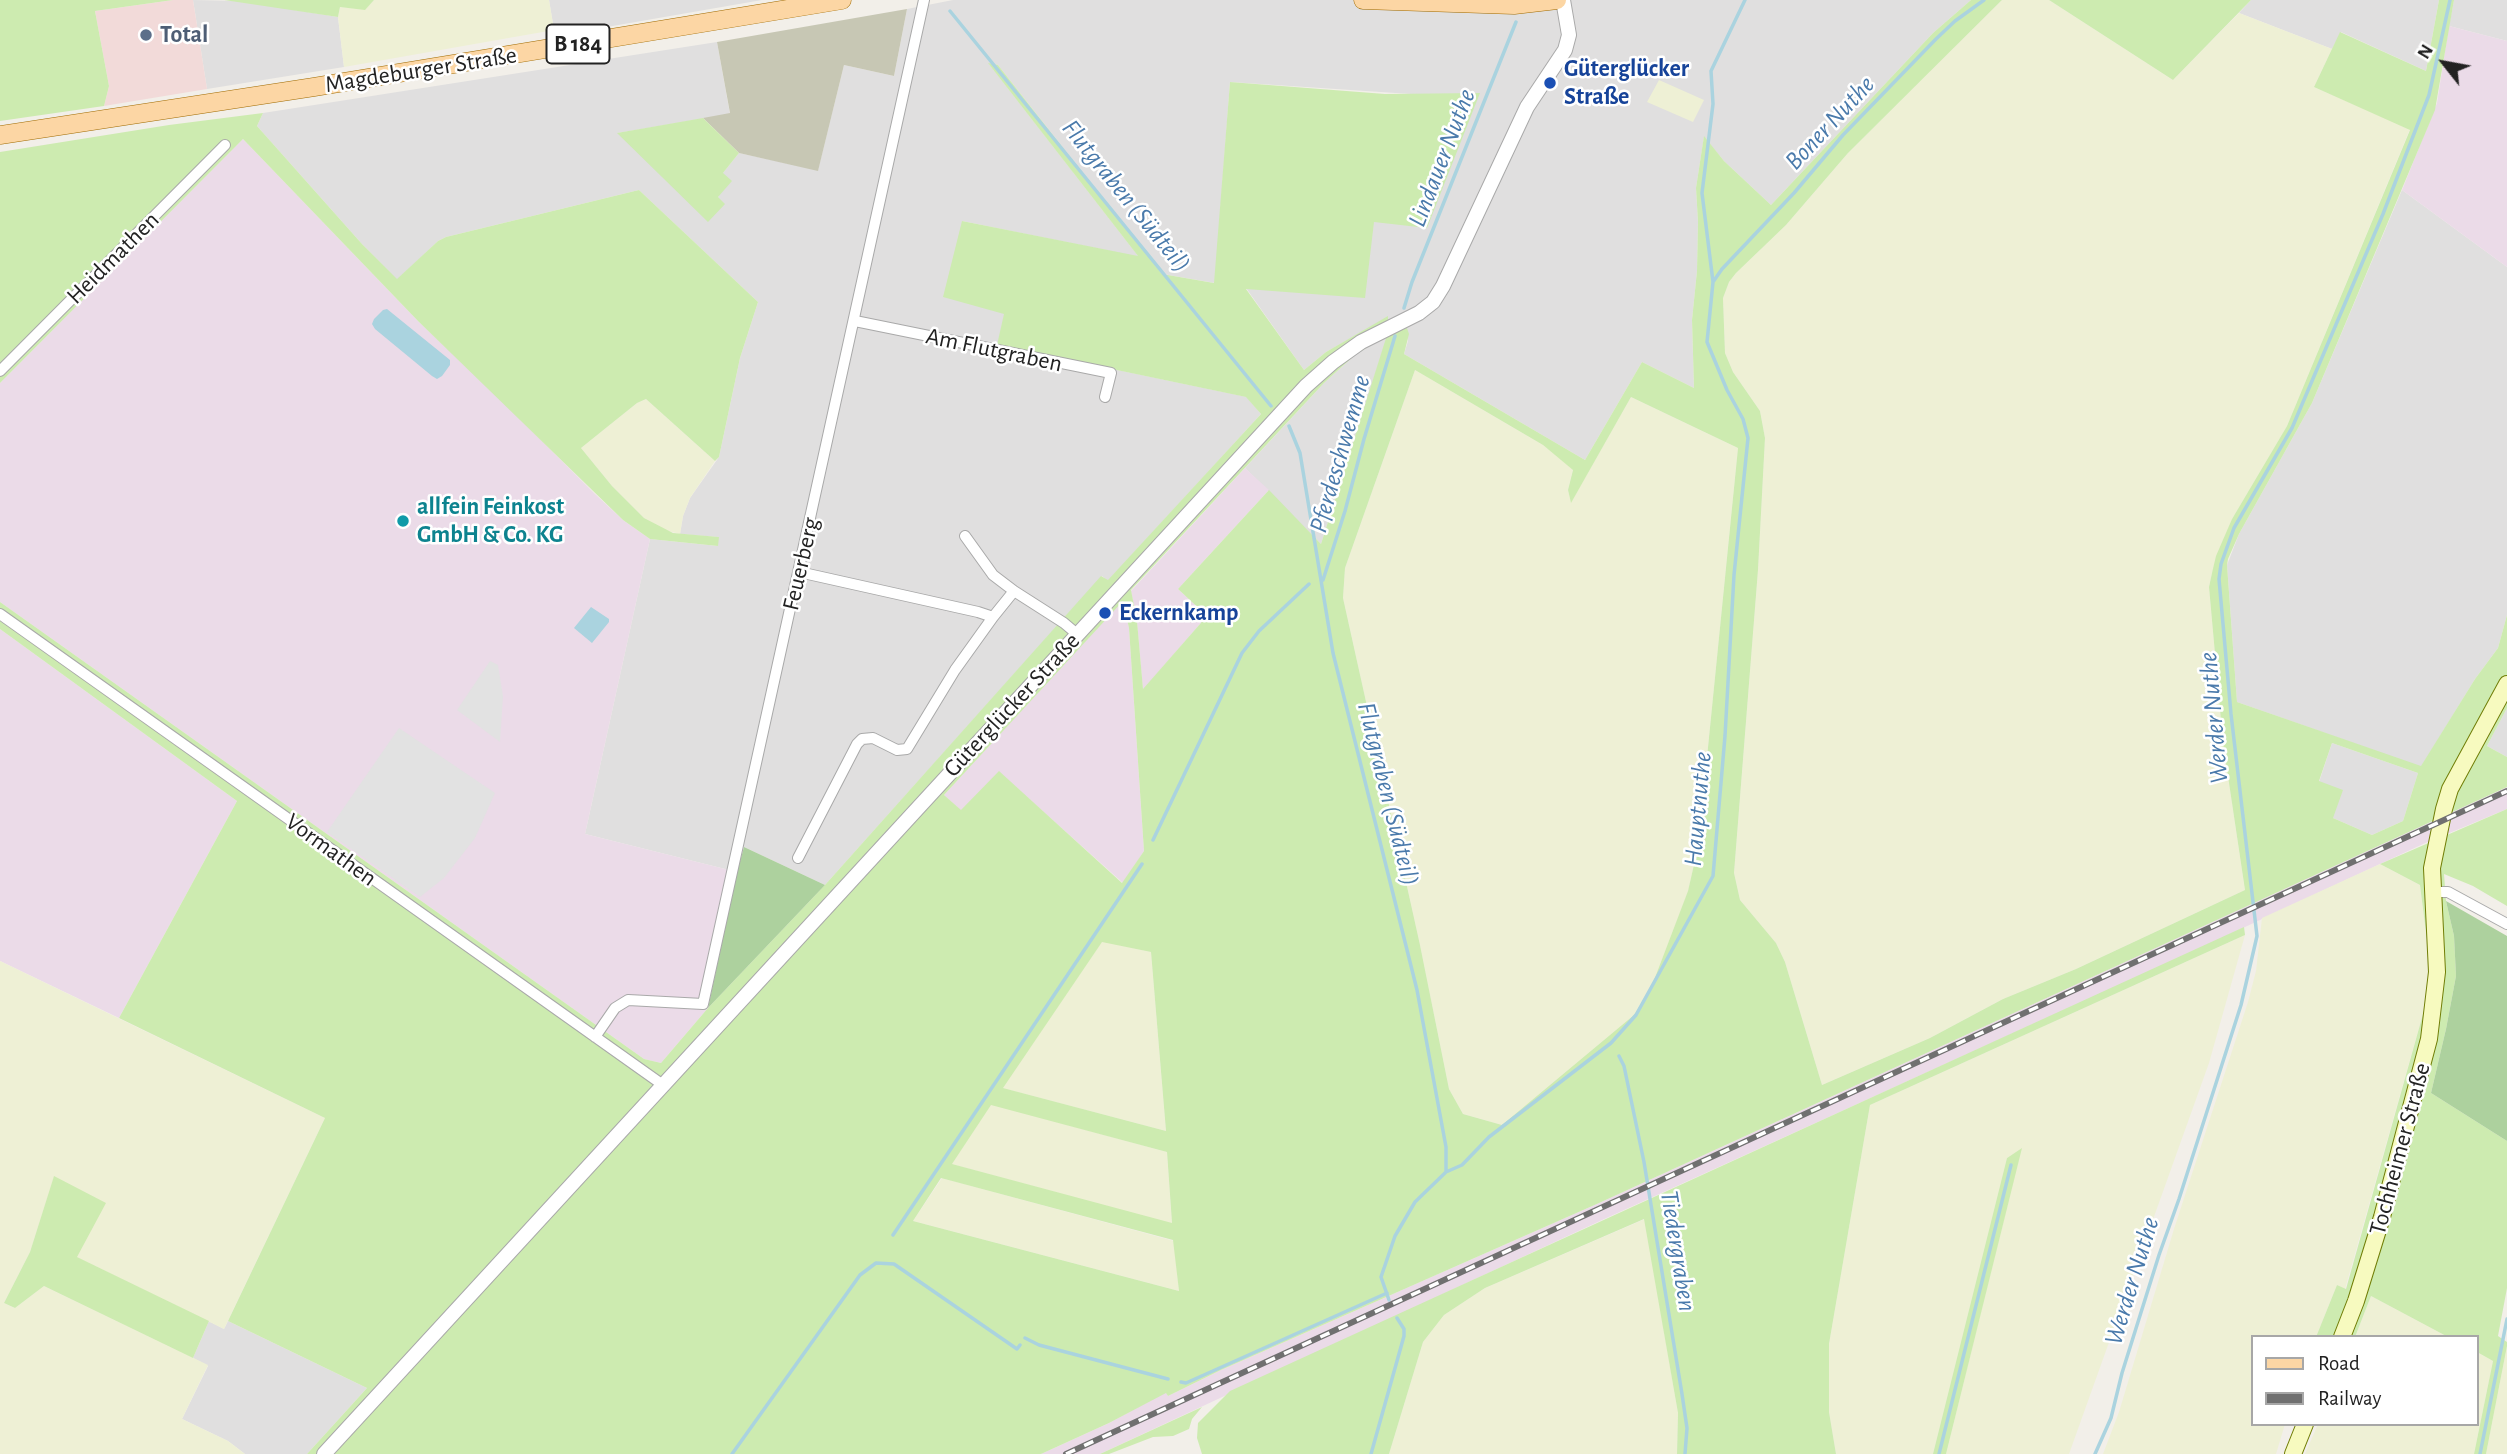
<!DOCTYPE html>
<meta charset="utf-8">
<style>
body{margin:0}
#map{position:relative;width:2507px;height:1454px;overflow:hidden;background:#f2efe9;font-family:"Alegreya Sans",sans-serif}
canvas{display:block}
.legend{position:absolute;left:2251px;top:1335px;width:228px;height:91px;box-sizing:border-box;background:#fff;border:2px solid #a7a7a7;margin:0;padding:9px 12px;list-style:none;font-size:21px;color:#222}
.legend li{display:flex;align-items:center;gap:14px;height:35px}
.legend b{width:35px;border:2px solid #a7a7a7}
.north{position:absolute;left:2409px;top:28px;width:70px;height:70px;-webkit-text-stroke:5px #fff;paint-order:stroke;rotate:301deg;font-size:19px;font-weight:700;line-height:28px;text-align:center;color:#222}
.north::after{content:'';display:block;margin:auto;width:24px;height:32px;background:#222;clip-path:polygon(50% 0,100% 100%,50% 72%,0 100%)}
</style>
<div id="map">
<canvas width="2507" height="1454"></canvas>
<ul class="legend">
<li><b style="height:9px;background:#fcd6a4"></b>Road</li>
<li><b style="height:9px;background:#707070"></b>Railway</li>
</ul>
<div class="north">N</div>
</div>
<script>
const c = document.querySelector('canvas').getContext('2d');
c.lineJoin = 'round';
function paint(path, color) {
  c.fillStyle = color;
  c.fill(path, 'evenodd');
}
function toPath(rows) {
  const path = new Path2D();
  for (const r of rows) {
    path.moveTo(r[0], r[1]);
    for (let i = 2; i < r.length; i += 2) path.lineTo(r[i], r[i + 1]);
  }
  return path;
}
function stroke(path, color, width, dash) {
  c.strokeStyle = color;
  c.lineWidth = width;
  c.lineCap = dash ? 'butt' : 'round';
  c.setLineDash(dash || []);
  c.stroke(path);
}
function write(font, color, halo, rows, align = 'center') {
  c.font = font + ' "Alegreya Sans",sans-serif';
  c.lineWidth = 5;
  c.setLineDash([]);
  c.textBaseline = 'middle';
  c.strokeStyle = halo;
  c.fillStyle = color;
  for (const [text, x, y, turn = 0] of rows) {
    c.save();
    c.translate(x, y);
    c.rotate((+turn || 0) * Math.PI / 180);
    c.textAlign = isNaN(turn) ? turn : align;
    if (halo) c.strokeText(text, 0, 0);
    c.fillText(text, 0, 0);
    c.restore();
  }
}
paint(toPath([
 [193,0,240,1,338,17,344,67,207,89],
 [549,0,762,0,555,36],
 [953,0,1971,0,1933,33,1771,205,1724,161,1704,137,1696,188,1698,222,1697,271,1692,320,1694,388,1642,362,1585,460,1404,354,1408,341,1407,329,1388,331,1388,317,1326,352,1304,370,1246,288,1374,222,1426,95,1230,82,1215,283,1162,274,998,65,989,64,1139,257,962,221,1005,314,998,345,1247,397,1261,414,1108,581,1102,576,825,885,744,847,737,872,585,834,650,539,718,546,718,537,680,534,683,516,690,498,719,457,740,358,758,302,639,190,446,237,438,241,397,280,362,244,257,126,263,113,717,42,730,114,618,133,718,198,723,173,739,153,818,170,844,65,894,76,907,9],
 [2251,0,2439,0,2426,71,2341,32,2332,49,2239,13],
 [2454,0,2507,0,2507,41,2449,26],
 [2402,190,2507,267,2507,615,2498,648,2475,679,2421,767,2237,702,2227,565,2239,534,2312,403],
 [1388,334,1321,544,1245,468,1324,383,1355,355],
 [2507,708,2507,757,2487,746],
 [2332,743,2418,773,2403,821,2372,835,2333,818,2319,782],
 [209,1321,224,1329,228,1321,367,1388,307,1454,245,1454,228,1441,182,1419,208,1366,193,1358]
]), '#e0dfdf');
paint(toPath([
 [173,0,193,0,207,89,104,106,109,86,95,11]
]), '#f2dad9');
paint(toPath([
 [2449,26,2507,41,2507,267,2402,190,2437,103],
 [243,139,418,321,485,384,595,494,623,520,650,539,585,834,737,872,708,1008,661,1063,644,1059,0,602,0,383],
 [1245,468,1269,490,1178,589,1207,616,1143,690,1137,622,1131,591],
 [1123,600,1129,628,1144,851,1123,883,999,772,961,811,944,795],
 [0,629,237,801,119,1018,0,961],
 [2507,787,2507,809,2423,844,2170,962,1602,1220,1100,1454,1041,1454,1109,1423,1166,1392,1168,1396,1221,1370,1599,1203]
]), '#ebdbe8');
paint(toPath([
 [907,9,894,76,844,65,818,171,739,153,703,118,730,113,717,42]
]), '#c7c7b4');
paint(toPath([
 [374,0,549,0,554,30,344,67,338,17,340,7,365,9],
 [2002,0,2049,0,2173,80,2239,13,2332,49,2314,87,2410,129,2287,426,2232,519,2212,573,2209,587,2223,743,2245,890,2076,969,2003,999,1930,1038,1822,1085,1785,962,1776,943,1740,900,1734,873,1758,570,1765,438,1760,411,1733,372,1725,353,1723,298,1729,282,1736,273,1786,225,1848,153],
 [1659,80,1704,100,1693,122,1647,102],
 [1415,370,1543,445,1573,469,1568,490,1571,502,1631,397,1738,448,1698,847,1688,892,1651,988,1634,1015,1502,1125,1463,1114,1449,1089,1420,945,1343,598,1345,568],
 [646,399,715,461,690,498,683,516,680,534,664,530,644,518,612,486,581,448,637,403],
 [2380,864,2420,885,2430,964,2430,989,2345,1289,2337,1285,2316,1337,2253,1337,2253,1424,2285,1424,2276,1454,2103,1454,2119,1412,2174,1229,2248,1002,2256,971,2262,918],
 [2245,935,2209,1063,2069,1454,1946,1454,2021,1149,2007,1158,1933,1454,1836,1454,1829,1412,1829,1344,1870,1105],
 [1102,941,1151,952,1166,1131,1002,1088],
 [0,961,325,1118,224,1329,76,1257,54,1177,30,1252,4,1303,15,1308,44,1286,208,1365,182,1419,228,1441,245,1454,0,1454],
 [991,1104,1167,1152,1172,1224,951,1164],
 [942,1178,1174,1241,1179,1291,913,1221],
 [1645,1219,1678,1413,1677,1454,1389,1454,1423,1342,1444,1315,1485,1288],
 [2371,1296,2448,1337,2355,1337],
 [2507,1346,2507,1454,2486,1454],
 [2477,1352,2493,1361,2474,1454,2305,1454,2318,1424,2477,1424]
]), '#eef0d5');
paint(toPath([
 [0,0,173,0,95,11,109,86,104,106,0,121],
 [224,0,374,0,365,10,340,7,338,17],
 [1971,0,2002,0,1848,153,1786,225,1736,273,1729,282,1723,298,1725,353,1733,372,1760,411,1765,438,1758,570,1734,873,1740,900,1776,943,1785,962,1822,1085,1930,1038,2003,999,2076,969,2245,890,2223,743,2209,587,2212,573,2216,556,2232,519,2287,426,2410,130,2314,87,2340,32,2426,71,2439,0,2454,0,2435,110,2312,403,2239,534,2228,559,2227,565,2237,702,2421,766,2475,679,2498,648,2507,615,2507,708,2487,746,2507,757,2507,787,1599,1203,1221,1370,1168,1396,1166,1393,1109,1423,1041,1454,307,1454,367,1388,228,1321,325,1118,119,1018,237,801,0,629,0,602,644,1059,661,1063,708,1008,825,885,1101,576,1108,580,1261,414,1246,397,997,345,1004,314,943,297,962,221,1138,256,988,63,998,65,1162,274,1214,283,1230,82,1385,94,1480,93,1427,228,1374,222,1365,298,1246,289,1304,370,1326,352,1388,316,1388,334,1407,328,1409,334,1404,354,1585,460,1642,362,1694,388,1692,320,1697,271,1698,222,1696,188,1704,136,1724,161,1771,205,1933,33],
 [1387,335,1321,544,1269,490,1178,589,1207,616,1143,689,1137,621,1131,590,1324,383,1355,355],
 [1415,370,1543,445,1573,470,1568,490,1571,503,1631,397,1738,448,1698,847,1688,891,1651,988,1634,1015,1502,1125,1463,1114,1449,1089,1420,945,1343,598,1345,568],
 [1123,601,1129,628,1144,851,1122,883,999,771,961,810,944,795],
 [2332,743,2418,773,2403,821,2372,835,2333,818,2343,790,2319,781],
 [1102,942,1151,952,1166,1131,1003,1088],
 [991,1105,1167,1152,1172,1223,952,1164],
 [941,1178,1173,1240,1179,1291,913,1221],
 [2049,0,2251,0,2173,80],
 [263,113,257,126,362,244,397,279,438,241,446,237,639,190,758,302,740,358,719,457,715,461,646,399,637,403,581,448,612,486,644,518,673,533,719,537,718,546,650,539,623,520,418,321,243,139,0,383,0,152,169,125],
 [703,118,739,153,723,173,732,181,718,197,725,204,708,222,617,133],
 [2507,809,2507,906,2473,886,2444,874,2446,901,2454,936,2456,976,2446,1029,2431,1093,2507,1141,2507,1288,2498,1336,2507,1342,2507,1346,2486,1454,2474,1454,2493,1361,2477,1352,2477,1337,2448,1337,2371,1296,2355,1337,2316,1337,2337,1285,2346,1289,2430,989,2430,964,2420,885,2380,864],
 [2244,927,2245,935,1870,1105,1829,1344,1829,1412,1836,1454,1677,1454,1678,1413,1644,1219,1485,1288,1444,1315,1423,1342,1389,1454,1202,1454,1197,1438,1198,1423,1230,1391],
 [2022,1148,1946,1454,1933,1454,2007,1158],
 [54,1176,106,1203,77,1257,209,1321,193,1358,44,1286,15,1308,4,1303,30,1252],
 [1202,1407,1192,1419,1189,1429,1173,1436,1153,1437,1109,1454,1100,1454]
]), '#cdebb0');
paint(toPath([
 [744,847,825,885,708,1008,737,872],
 [2446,901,2507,936,2507,1141,2431,1093,2446,1029,2456,976,2454,936]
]), '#add19e');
paint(toPath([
 [490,661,498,665,503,696,500,742,457,710],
 [399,728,495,793,475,838,444,878,420,897,327,832]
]), '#e2e2e2');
paint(toPath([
 [387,309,450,360,450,365,442,376,437,379,432,376,375,329,372,324,374,319,383,310],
 [591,607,609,619,609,622,592,643,574,628]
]), '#aad3df');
stroke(toPath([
 [950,11,1271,406],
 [1713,282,1722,269,1794,193,1843,135,1936,39,1955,21,1984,0],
 [1404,308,1412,282,1516,22],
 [1289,426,1300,453,1333,653,1417,990,1446,1147,1446,1172],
 [1323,580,1345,511,1364,439,1395,336],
 [1153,840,1242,653,1259,631,1309,584],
 [1619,1056,1624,1066,1644,1162,1682,1394,1687,1428,1685,1454],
 [893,1235,1142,864],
 [1389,1300,1381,1277,1395,1236,1415,1202,1446,1172,1462,1165,1489,1137,1611,1043,1636,1015,1713,876,1725,736,1734,575,1748,438,1743,419,1727,390,1707,342,1713,282,1702,193,1713,104,1711,71,1745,0],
 [1025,1338,1039,1345,1168,1379],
 [1181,1382,1186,1383,1387,1293],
 [732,1454,860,1275,876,1263,894,1264,1017,1349,1020,1345],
 [1371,1454,1404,1336,1404,1329,1397,1318],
 [1939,1454,2011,1165],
 [2095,1454,2111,1418,2122,1373,2159,1255,2179,1199,2241,1005,2257,936,2231,714,2219,579,2221,564,2234,528,2292,428,2383,214,2429,95,2450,0],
 [2480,1454,2507,1319]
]), '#aad3df', 3.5);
const minor = toPath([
 [855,321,1111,373,1105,397],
 [0,371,225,145],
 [965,536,993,575,1014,591],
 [799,572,978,612,993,617,1014,591,1064,623,1077,634],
 [0,614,663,1085],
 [798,858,857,744,862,739,873,738,897,750,907,749,955,670,993,617],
 [2433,892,2448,892,2507,924],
 [595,1037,615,1008,628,1000,703,1004,924,0]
]);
const tertiary = toPath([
 [324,1454,1306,386,1333,362,1361,342,1419,313,1433,302,1443,286,1527,107,1565,50,1569,35,1563,0]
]);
const secondary = toPath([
 [2342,1337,2356,1301,2382,1217,2429,1039,2437,972,2432,868,2444,809,2450,789,2507,684],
 [2293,1454,2305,1424]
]);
const primary = toPath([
 [1363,0,1514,5,1557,0],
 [0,135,314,87,842,0]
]);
stroke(minor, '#a9a9a9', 12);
stroke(tertiary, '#a9a9a9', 16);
stroke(secondary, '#707d05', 18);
stroke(primary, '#a06b00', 19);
stroke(minor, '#fff', 10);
stroke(tertiary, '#fff', 14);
stroke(secondary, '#f7fabf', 16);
stroke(primary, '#fcd6a4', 18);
const rail = toPath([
 [1066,1454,2507,791]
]);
stroke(rail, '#707070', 6);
stroke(rail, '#fff', 3.5, [10]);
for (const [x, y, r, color] of [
 [146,35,7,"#5c6f8a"],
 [1550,83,7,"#1a4fb4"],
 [403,521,7,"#0f9aa8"],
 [1105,613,7,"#1a4fb4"]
]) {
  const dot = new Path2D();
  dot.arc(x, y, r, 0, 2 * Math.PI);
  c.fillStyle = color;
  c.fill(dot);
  stroke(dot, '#fff', 2.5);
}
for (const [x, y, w] of [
 [578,44,63]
]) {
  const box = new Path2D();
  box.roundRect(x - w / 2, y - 19.5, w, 39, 5);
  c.fillStyle = '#fff';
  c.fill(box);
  stroke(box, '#222', 2);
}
write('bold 23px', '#222', null, [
 ["B 184",578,44]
]);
write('bold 24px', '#4e5e75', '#fff', [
 ["Total",160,35]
], 'left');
write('bold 24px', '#164399', '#fff', [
 ["Güterglücker",1564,69],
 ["Straße",1564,97],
 ["Eckernkamp",1119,613]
], 'left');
write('24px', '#222', '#fff', [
 ["Magdeburger Straße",421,70,-9],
 ["Heidmathen",113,258,-45],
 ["Am Flutgraben",994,350,12],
 ["Feuerberg",801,564,-77],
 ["Güterglücker Straße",1012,705,-47],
 ["Vormathen",331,850,36],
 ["Tochheimer Straße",2400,1149,-75]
]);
write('bold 24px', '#0d838f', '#fff', [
 ["allfein Feinkost",417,507],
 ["GmbH & Co. KG",417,535]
], 'left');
write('italic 26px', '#4a7aab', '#fff', [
 ["Boner Nuthe",1830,123,-47],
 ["Lindauer Nuthe",1442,158,-69],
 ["Flutgraben (Südteil)",1126,196,51],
 ["Pferdeschwemme",1340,454,-74],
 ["Werder Nuthe",2214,718,-95],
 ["Flutgraben (Südteil)",1388,794,76],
 ["Hauptnuthe",1698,809,-85],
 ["Tiedergraben",1678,1251,81],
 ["Werder Nuthe",2132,1281,-73]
]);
</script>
